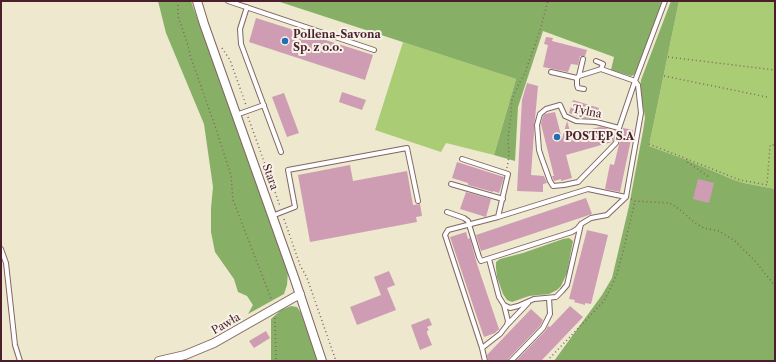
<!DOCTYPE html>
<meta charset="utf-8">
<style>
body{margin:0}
#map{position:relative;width:776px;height:362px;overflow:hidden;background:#ede8ce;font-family:"Libre Caslon Text",serif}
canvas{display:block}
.frame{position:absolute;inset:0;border:2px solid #4a1f2b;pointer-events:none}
</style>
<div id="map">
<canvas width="776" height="362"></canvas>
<div class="frame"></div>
</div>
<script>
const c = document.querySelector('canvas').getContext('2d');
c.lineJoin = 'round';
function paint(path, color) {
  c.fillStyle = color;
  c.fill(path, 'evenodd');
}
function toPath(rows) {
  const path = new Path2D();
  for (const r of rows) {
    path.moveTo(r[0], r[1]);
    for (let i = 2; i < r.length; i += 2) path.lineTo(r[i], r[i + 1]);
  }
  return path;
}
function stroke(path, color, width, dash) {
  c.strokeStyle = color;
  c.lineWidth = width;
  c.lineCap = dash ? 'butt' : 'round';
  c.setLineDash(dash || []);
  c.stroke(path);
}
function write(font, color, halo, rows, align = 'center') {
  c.font = font + ' "Libre Caslon Text",serif';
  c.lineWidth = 4;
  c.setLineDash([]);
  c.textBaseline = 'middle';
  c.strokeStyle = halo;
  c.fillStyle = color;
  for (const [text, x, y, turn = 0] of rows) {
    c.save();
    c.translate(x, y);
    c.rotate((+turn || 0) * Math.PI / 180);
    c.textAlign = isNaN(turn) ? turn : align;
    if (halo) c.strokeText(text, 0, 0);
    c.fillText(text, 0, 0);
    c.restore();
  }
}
paint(toPath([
 [679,1,775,1,775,189,744,183,734,180,687,160,649,146],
 [403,42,516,79,494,155,446,143,441,152,375,130]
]), '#aacc75');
paint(toPath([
 [158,1,191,1,288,271,287,285,284,294,248,314,253,305,247,296,238,292,234,279,215,252,211,232,211,208,213,187,204,124,166,33],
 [277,1,663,1,656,23,641,62,634,75,631,76,611,70,614,57,543,31,518,107,515,161,494,155,516,79],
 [671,1,679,1,649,146,687,160,734,180,744,183,775,189,775,361,554,361,602,295,612,278,629,206,643,131,645,118,644,111,642,103,640,88,641,80],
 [569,238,573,241,567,273,561,286,557,290,549,294,529,296,512,302,507,300,503,294,497,277,496,268,496,262,500,259,523,253,563,239],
 [291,306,297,307,301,313,318,361,271,361,271,319,281,310]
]), '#87b066');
paint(toPath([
 [256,18,373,55,365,80,249,42],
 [546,37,553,38,552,41,587,50,585,56,580,56,578,65,571,64,568,72,543,67,548,45,544,44],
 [527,83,538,86,535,119,534,125,534,132,531,175,544,176,547,183,543,184,543,192,517,191,522,100],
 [342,92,366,100,362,110,339,102],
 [284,93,299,133,287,137,272,97],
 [573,100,599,108,596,118,585,118,569,113],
 [555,112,562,139,567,121,571,134,600,127,607,128,607,130,612,130,614,137,612,142,566,155,572,178,561,181,561,179,554,181,552,176,554,176,541,124,543,116,545,114],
 [623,128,633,130,620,192,605,189,610,164,614,165],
 [457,162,504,177,499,193,493,191,493,192,468,185,468,183,452,178],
 [350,165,353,181,407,171,413,205,420,204,422,216,416,217,417,222,310,242,298,175],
 [698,179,714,183,709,203,693,199],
 [466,192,491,199,486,217,460,209],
 [586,198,592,214,481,251,476,235],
 [587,230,608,235,591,304,585,303,585,305,574,302,575,300,569,299],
 [466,232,468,239,470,238,477,264,499,329,495,333,484,337,477,317,450,237],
 [389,271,395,285,387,288,396,310,357,325,350,307,381,295,374,277],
 [570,306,583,317,541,361,516,361,546,330,548,326,550,327],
 [531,309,543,320,540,326,508,359,508,361,488,361,487,355],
 [429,318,432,325,427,327,429,330,427,331,427,333,432,345,420,350,411,325],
 [266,331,270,338,254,348,249,341]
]), '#ce9db3');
const lane = toPath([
 [228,1,374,50],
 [247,7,240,29,241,44,281,152],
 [583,59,579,76,601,69],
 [551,72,577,78,579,76],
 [577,78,577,85,578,88,584,89],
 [236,115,264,105],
 [619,128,596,122,576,121,565,116,560,105,546,109,540,114,537,125,539,150,542,159,550,181,553,186,564,185,578,182,616,143,619,128,635,81,665,1],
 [462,159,508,174,498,217],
 [451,184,503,199],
 [447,212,464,218,468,221,479,257,481,261,572,232,577,229,581,224,591,218,607,215,626,197,641,113,638,85,635,81,601,69,603,64,596,61],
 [272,216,295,207,288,170,407,148,418,201],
 [1,249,6,263,15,345,20,361],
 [489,259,499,297,504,305,510,308,518,306,534,299,556,297,562,291,567,285,581,224],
 [508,324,528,303],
 [482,348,500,334,507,325,508,321,504,305],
 [485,361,482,348,445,235,448,230,498,217,588,189,626,197],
 [511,361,543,328,550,314,549,298]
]);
const street = toPath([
 [197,1,204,24,295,280,322,361],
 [159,361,185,355,214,343,300,294]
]);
stroke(lane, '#836564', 6);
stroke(street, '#836564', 10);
stroke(toPath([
 [178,1,178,16,187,42,191,58,215,126,231,175,233,200,272,301],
 [222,48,230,60,246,105],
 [668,57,775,70],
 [664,76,767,97],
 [248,117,280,206],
 [649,144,740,180,767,185,770,145,775,145],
 [687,159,686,161,709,177],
 [507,168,509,156,508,138,511,115,512,99,518,86,525,73,540,30,548,1],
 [631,199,635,201,670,203,679,209,695,223,704,228,719,231,735,241,755,261,775,286],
 [284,219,300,265,307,278,336,361],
 [275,318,276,361],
 [547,361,604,301,612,285,617,274,624,248,635,201]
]), '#836564', 1.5, [1, 3]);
stroke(lane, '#fff', 4);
stroke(street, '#fff', 8);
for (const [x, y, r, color] of [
 [285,41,4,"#1f6fb2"],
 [557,137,4,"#1f6fb2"]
]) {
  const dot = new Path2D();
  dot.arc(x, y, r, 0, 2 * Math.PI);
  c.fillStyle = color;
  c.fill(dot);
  stroke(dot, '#f7f3e8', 1.5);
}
write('bold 11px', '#4a1f2b', '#f7f3e8', [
 ["Pollena-Savona",293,35],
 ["Sp. z o.o.",293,48],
 ["POSTĘP S.A",565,137]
], 'left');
write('11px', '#4a1f2b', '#f7f3e8', [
 ["Tylna",587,112,11],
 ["Stara",270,177,70],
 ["Pawła",226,324,-30]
]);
</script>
